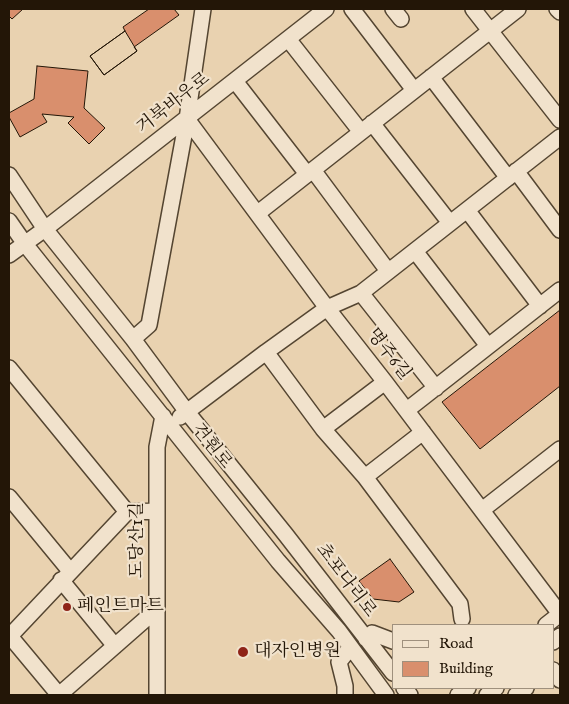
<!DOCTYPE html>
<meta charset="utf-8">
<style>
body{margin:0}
#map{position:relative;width:569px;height:704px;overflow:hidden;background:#e9d2b0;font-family:"IM FELL English",serif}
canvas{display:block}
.frame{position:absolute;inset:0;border:10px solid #231607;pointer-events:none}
.legend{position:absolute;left:392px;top:624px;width:162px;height:65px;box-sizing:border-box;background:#f1e2cc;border:1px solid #9f907d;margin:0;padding:6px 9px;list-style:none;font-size:15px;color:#231607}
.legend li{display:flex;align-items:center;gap:10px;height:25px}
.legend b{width:25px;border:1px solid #9f907d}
</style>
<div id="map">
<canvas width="569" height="704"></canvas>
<div class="frame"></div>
<ul class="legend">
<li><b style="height:6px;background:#f1e2cc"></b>Road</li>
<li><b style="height:14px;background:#d98f6d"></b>Building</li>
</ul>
</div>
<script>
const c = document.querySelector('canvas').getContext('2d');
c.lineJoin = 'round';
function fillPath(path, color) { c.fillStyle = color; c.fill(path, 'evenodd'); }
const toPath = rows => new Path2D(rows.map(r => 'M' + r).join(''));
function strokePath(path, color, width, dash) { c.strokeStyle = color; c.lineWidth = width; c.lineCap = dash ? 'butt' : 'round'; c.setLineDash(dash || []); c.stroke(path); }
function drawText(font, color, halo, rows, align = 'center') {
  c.font = font + ' "IM FELL English","Noto Serif KR",serif'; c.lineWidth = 4.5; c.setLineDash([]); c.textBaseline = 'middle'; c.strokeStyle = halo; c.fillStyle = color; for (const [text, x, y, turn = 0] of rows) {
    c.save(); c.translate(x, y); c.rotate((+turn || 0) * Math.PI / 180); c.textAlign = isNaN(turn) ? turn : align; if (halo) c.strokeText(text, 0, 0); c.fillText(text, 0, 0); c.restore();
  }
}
const building = toPath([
 [9,9,23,9,12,19,9,16,9,9],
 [149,9,174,9,179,15,134,47,137,51,104,75,90,56,125,31,123,27,149,9],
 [125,31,137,51,104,75,90,56,125,31],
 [37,66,88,71,84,108,105,128,89,144,68,123,74,117,42,114,47,122,20,137,9,117,9,113,34,99,37,66],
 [560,310,560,386,480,449,442,402,560,310],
 [390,559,414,592,399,602,373,599,359,581,390,559]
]);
fillPath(building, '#d98f6d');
strokePath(building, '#231607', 1);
const minor = toPath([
 [352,9,414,90],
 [393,9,401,19],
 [473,9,560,120],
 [557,9,560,12],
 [288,39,361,132],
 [431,77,508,178],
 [235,81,307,174],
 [187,119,327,308,385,382,560,614],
 [372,123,450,223],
 [313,170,388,271],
 [516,171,560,230],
 [9,175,45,229,133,339,187,412,286,535,393,673],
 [467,210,540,306],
 [258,213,518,9],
 [9,221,25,244,278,561,339,631,386,695],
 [415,251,488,346],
 [9,255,45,229,326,9],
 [361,293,436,388],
 [133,339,149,325,187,119,203,9],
 [266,352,323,429,365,477,460,604,462,619],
 [9,368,127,512,10,636],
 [407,410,560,290],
 [180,417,266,352,327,308,361,293,560,137],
 [323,429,385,382],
 [365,477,423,432],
 [9,497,70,571],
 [482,510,560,449],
 [127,512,157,511],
 [61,580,115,646],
 [546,625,560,614],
 [9,635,59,695],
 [366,639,372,633,393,641],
 [553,642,560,636],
 [553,670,560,680],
 [404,688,410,695],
 [59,695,157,609],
 [157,695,157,447,163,416],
 [345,695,345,686,339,662,350,648],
 [458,695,468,688],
 [487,695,496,688],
 [516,695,526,688]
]);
strokePath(minor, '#544531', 18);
strokePath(minor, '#f1e2cc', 15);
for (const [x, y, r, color] of [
 [67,607,5,"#8f2418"],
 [243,652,6,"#8f2418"]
]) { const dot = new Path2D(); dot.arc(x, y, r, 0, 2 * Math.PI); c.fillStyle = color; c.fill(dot); strokePath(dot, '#f1e2cc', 2); }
drawText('18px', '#231607', '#f1e2cc', [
 ["거북바우로",174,104,-38],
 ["명주6길",388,355,52],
 ["견훤로",211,447,51],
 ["도당산1길",138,540,-90],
 ["초포다리로",345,581,53]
]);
drawText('18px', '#231607', '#f1e2cc', [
 ["페인트마트",77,607],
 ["대자인병원",254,652]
], 'left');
</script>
